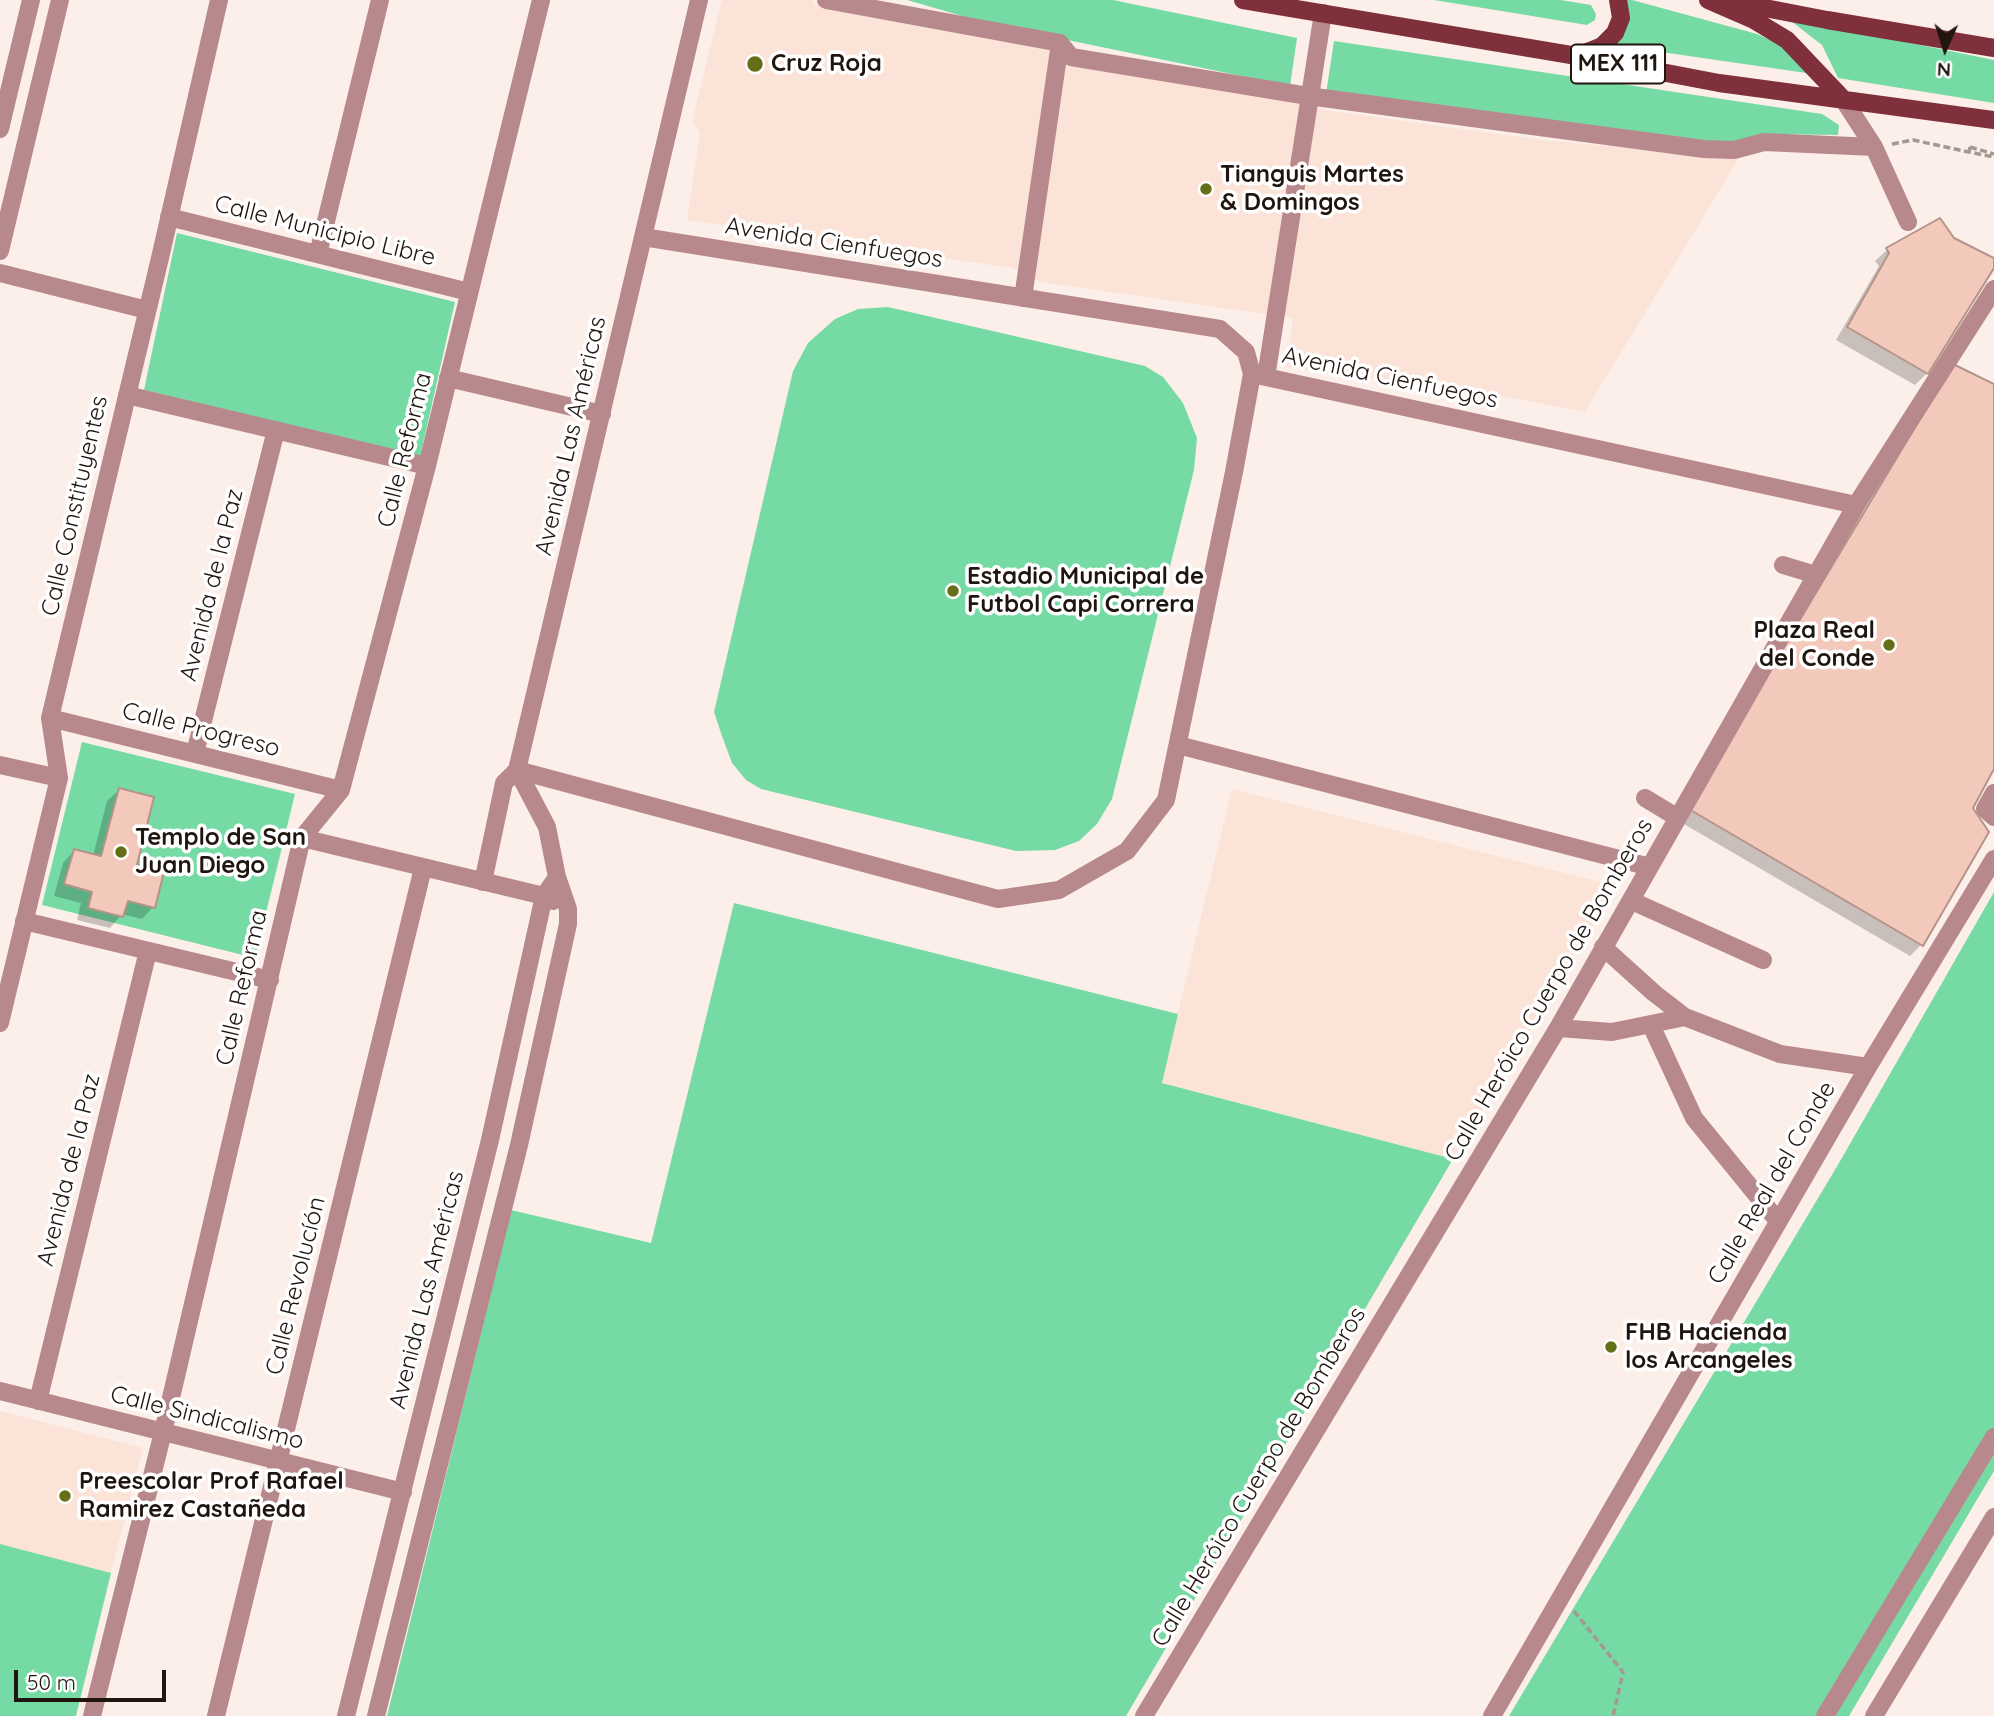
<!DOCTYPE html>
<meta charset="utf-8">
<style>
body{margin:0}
#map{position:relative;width:1994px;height:1716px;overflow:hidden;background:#fcefe9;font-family:Quicksand,sans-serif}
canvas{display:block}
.north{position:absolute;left:1910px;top:14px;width:70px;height:70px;-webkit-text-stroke:5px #fff;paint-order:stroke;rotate:183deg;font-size:19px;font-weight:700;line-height:28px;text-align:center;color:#20150f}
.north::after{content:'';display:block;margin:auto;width:24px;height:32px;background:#20150f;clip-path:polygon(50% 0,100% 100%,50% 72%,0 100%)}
.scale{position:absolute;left:14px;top:1670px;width:152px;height:32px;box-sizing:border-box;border:4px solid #20150f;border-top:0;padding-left:9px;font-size:21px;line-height:24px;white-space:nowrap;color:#20150f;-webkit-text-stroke:5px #fff;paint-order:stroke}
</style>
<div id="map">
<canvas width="1994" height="1716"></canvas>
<div class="north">N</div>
<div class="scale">50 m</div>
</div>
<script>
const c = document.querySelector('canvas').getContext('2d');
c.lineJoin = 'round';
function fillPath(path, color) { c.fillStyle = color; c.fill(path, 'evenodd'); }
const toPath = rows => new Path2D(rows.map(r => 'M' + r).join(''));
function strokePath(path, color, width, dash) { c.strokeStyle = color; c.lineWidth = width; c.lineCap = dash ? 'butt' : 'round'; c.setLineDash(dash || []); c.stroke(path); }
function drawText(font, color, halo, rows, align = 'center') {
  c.font = font + ' Quicksand,sans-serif'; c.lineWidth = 7; c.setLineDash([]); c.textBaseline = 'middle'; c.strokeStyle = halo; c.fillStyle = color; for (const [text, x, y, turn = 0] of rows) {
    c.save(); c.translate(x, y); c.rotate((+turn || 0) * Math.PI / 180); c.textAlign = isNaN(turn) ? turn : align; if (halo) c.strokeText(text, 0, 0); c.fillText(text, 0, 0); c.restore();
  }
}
fillPath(toPath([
 [722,0,814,0,813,5,1045,44,1070,66,1293,100,1325,110,1542,140,1739,158,1585,412,1518,399,1286,367,1293,318,1040,282,1012,268,687,220,700,132,692,122],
 [1232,789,1616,886,1453,1159,1161,1082],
 [0,1411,143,1448,111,1573,0,1544]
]), '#fbe3d8');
fillPath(toPath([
 [907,0,1113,0,1297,38,1290,86,990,24],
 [1434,0,1561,0,1591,5,1596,14,1595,20,1587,25],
 [1624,0,1632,0,1757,34,1792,50,1813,74,1613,45],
 [1787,18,1994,60,1994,103,1838,78,1822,45],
 [1334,41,1822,114,1839,125,1838,135,1766,134,1731,144,1326,94],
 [177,233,455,302,420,457,144,390],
 [888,307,1145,366,1163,377,1183,403,1197,438,1194,470,1112,799,1097,824,1079,841,1055,850,1016,851,761,789,746,780,732,763,722,736,714,712,793,371,808,343,835,319,858,309],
 [82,742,295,794,255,958,42,905],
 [1994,892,1994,1471,1849,1716,1509,1716,1839,1163],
 [734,903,1178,1014,1162,1083,1453,1159,1126,1716,387,1716,511,1210,651,1243],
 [0,1544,111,1573,76,1716,0,1716]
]), '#76daa4');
fillPath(toPath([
 [1939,221,1952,240,1994,260,1994,265,1927,373,1915,385,1836,340,1879,266,1875,261,1887,250],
 [1941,378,1994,386,1994,766,1971,809,1921,945,1910,956,1677,820],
 [119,790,134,867,153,907,142,919,122,914,110,928,77,920,81,903,54,896,63,863,74,851,93,856,107,801]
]), '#0003');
const building = toPath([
 [1940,218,1954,238,1994,258,1994,268,1928,374,1847,327,1889,253,1886,248,1940,218],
 [1953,364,1994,384,1994,769,1973,808,1989,832,1923,946,1687,808,1953,364],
 [119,788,154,797,137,865,164,872,155,908,128,901,123,917,88,908,92,892,64,884,74,849,101,856,119,788]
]);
fillPath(building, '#f3c9bc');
strokePath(building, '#b49489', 2);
strokePath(toPath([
 [1892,144,1913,140,1969,152],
 [1970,147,1969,152,1994,157],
 [1970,147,1994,154],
 [1574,1611,1623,1672,1613,1716]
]), '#a59892', 3.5, [7, 3.5]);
strokePath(toPath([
 [826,0,1060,43,1071,57,1308,96,1704,149,1734,150,1764,142,1874,147],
 [1843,99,1874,147,1908,222],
 [0,129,31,0],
 [169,217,469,292],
 [643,237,1220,329,1246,352,1252,374,1856,505],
 [0,251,60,0],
 [318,254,380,0],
 [0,273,147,310],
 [1023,298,1060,43],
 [1266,377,1323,13],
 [448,378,602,414],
 [127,395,427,466],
 [1783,565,1816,575],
 [50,718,341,790],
 [1178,745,1650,867],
 [195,753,276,430],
 [0,765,59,778],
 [1994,793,1985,809,1994,817],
 [1645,798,1678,818],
 [302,838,544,896,553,901],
 [483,882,504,783,517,770,998,899,1059,890,1127,851,1166,800,1234,472,1252,374],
 [1632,901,1763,960],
 [24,921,270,980],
 [1603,947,1654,993,1685,1017,1780,1054,1868,1067],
 [0,1023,59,778,50,718,160,258,219,0],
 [1651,1025,1694,1118,1778,1221],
 [1558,1028,1612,1032,1685,1017],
 [0,1391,403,1492],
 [38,1401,148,951],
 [92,1716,163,1432,302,838,341,790,427,466,541,0],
 [216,1716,423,868],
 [346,1716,490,1140,544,896,557,877],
 [376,1716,519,1145,568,924,568,909,557,877,547,827,517,770,699,0],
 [1144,1716,1558,1028,1856,505,1994,289],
 [1492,1716,1868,1067,1994,859],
 [1825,1716,1994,1437],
 [1874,1716,1994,1517]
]), '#b8898c', 18);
strokePath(toPath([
 [1243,0,1577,56,1719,83,1994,120],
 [1708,0,1754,20,1787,40,1843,99],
 [1723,0,1827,20,1994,48],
 [1577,56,1602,46,1615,33,1621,18,1618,0]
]), '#7f303a', 18);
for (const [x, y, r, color] of [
 [755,64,9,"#646f18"],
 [1206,189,7,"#646f18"],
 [953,591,7,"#646f18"],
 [1889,645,7,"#646f18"],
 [121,852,7,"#646f18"],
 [1611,1347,7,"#646f18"],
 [65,1496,7,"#646f18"]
]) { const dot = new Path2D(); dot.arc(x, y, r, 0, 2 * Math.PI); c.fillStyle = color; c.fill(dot); strokePath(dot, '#fff', 2.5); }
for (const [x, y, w] of [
 [1618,64,94]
]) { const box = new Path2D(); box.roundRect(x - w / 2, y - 19.5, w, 39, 5); c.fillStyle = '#fff'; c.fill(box); strokePath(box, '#20150f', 2); }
drawText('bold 23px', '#20150f', null, [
 ["MEX 111",1618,64]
]);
drawText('bold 24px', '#20150f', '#fff', [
 ["Cruz Roja",771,64],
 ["Tianguis Martes",1220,175],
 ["& Domingos",1220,203],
 ["Estadio Municipal de",967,577],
 ["Futbol Capi Correra",967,605],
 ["Plaza Real",1875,631,"right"],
 ["del Conde",1875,659,"right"],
 ["Templo de San",135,838],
 ["Juan Diego",135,866],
 ["FHB Hacienda",1625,1333],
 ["los Arcangeles",1625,1361],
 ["Preescolar Prof Rafael",79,1482],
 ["Ramirez Castañeda",79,1510]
], 'left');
drawText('24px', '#20150f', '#fff', [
 ["Calle Municipio Libre",325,231,14],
 ["Avenida Cienfuegos",834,243,9],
 ["Avenida Cienfuegos",1390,378,12],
 ["Avenida Las Américas",571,436,-77],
 ["Calle Reforma",405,450,-76],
 ["Calle Constituyentes",75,506,-77],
 ["Avenida de la Paz",212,585,-76],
 ["Calle Progreso",201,730,14],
 ["Calle Reforma",242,988,-77],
 ["Calle Heróico Cuerpo de Bomberos",1549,990,-60],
 ["Avenida de la Paz",69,1170,-76],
 ["Calle Real del Conde",1772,1183,-60],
 ["Calle Revolucíón",296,1286,-76],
 ["Avenida Las Américas",427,1290,-76],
 ["Calle Sindicalismo",207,1418,14],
 ["Calle Heróico Cuerpo de Bomberos",1259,1477,-59]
]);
</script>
